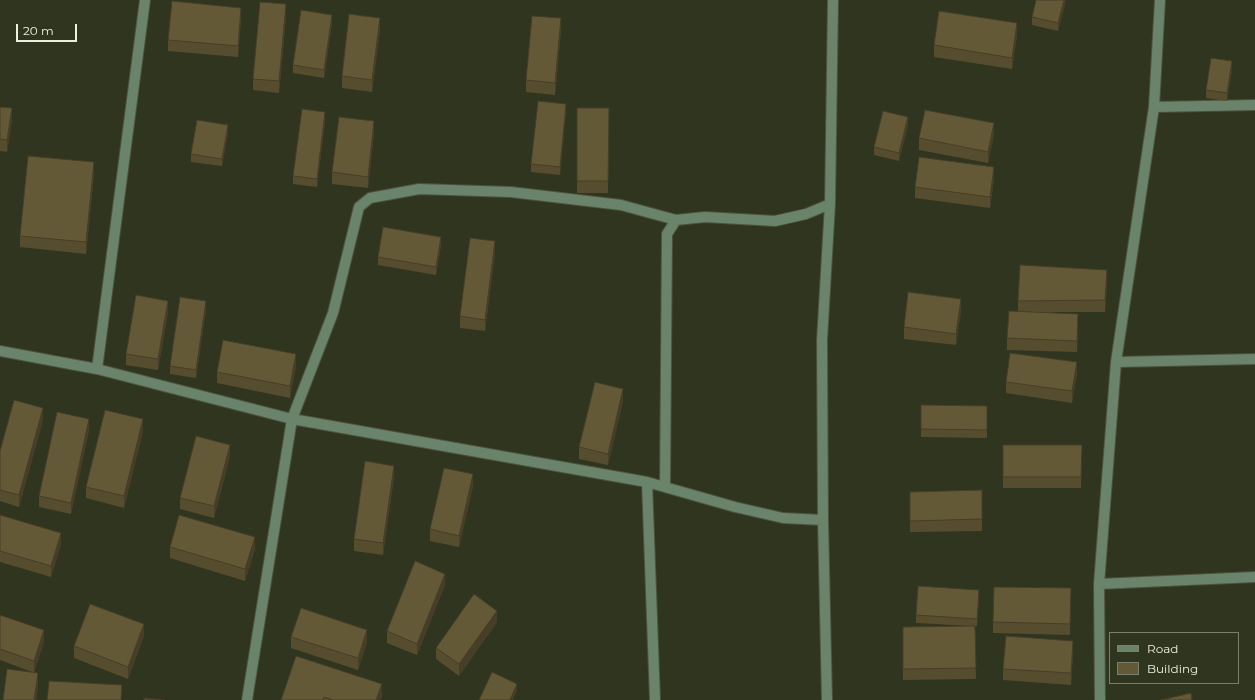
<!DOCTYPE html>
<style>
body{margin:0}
#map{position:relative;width:1255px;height:700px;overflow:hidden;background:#303520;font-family:Montserrat,sans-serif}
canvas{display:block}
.legend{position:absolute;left:1109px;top:632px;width:130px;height:52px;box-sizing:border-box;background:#303520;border:1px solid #7b806e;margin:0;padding:5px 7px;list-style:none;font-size:12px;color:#ecf0e2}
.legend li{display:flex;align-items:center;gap:8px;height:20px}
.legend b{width:20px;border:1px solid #7b806e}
.scale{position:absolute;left:16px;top:24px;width:61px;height:18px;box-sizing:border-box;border:2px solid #ecf0e2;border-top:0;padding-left:5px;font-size:12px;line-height:14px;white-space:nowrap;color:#ecf0e2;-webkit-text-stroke:3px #303520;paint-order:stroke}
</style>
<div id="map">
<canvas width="1255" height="700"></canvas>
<ul class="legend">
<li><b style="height:5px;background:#69846b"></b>Road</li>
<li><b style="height:11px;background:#645937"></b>Building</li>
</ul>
<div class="scale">20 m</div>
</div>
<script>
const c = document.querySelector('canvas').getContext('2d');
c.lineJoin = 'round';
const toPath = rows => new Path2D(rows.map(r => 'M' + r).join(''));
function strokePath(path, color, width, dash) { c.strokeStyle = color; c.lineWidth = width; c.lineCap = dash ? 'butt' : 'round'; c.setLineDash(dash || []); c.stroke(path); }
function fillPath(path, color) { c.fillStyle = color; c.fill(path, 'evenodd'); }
const minor = toPath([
 [1154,107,1255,105],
 [0,351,97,369,292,419,647,482,735,507,783,518,823,520],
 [1116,362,1255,359],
 [97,369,145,0],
 [647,482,655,700],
 [665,487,667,234,676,220],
 [1099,584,1255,577],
 [247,700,292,419,333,313,359,207,370,198,419,189,511,192,621,205,676,220,705,217,775,221,806,214,830,204],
 [827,700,823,520,822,340,830,204,833,0],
 [1100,700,1099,584,1116,362,1154,107,1160,0]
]);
strokePath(minor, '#4e533f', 12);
strokePath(minor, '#69846b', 10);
fillPath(toPath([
 [1066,0,1058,31,1032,25,1032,17],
 [286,16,279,93,253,90,253,79],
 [241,19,238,57,168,51,168,40],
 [332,23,324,78,293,73,293,65],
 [380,30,372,92,342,88,342,76],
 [561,30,555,95,526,92,526,80],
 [1017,35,1012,69,934,57,934,45],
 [1232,69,1227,101,1206,98,1206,90],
 [0,107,12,120,7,152,0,151],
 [577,108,609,108,608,193,577,193],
 [566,112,560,175,531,172,531,164],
 [325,120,317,187,293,184,293,176],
 [908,125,899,161,874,155,874,147],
 [228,133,222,166,191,162,191,154],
 [374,133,368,188,332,184,332,172],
 [994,135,988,163,919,150,919,138],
 [94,174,86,254,20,247,20,236],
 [994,178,990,208,915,198,915,187],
 [441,245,436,275,378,265,378,257],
 [495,253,485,331,460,328,460,316],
 [1107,282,1105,312,1050,312,1078,325,1077,352,1007,350,1007,338,1018,311,1018,301],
 [206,309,196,378,170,374,170,366],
 [961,310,956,345,904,339,904,327],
 [168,312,158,370,126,365,126,354],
 [296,366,290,398,217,383,217,372],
 [1077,373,1072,403,1006,393,1006,382],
 [623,401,608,465,579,459,579,447],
 [921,405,987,406,987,438,921,437],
 [43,420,19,507,0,501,0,451],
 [89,430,71,514,39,507,39,496],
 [143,431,124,508,86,498,86,487],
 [1003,445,1082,445,1081,488,1003,488],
 [230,456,214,518,180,509,180,498],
 [394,477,383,555,354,551,354,539],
 [473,486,459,547,430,541,430,529],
 [982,490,982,531,910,532,910,492],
 [0,515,61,544,51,577,0,562],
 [170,547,255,549,245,581,170,558],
 [445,585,417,655,387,643,387,631],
 [1071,588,1070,635,993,633,993,622],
 [979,598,977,626,975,626,976,679,903,680,903,627,970,626,916,623,916,615],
 [0,615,44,642,34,672,38,684,36,700,3,700,32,672,0,660],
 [497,622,459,676,436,659,436,648],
 [144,636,128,679,74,658,74,646],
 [291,637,367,642,358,670,291,648],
 [1073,652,1071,685,1003,680,1003,669],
 [296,656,382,696,380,700,281,700]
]), '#564d2f');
fillPath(toPath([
 [1064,0,1066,0,1058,31,1058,23],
 [286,4,286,16,279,93,279,81],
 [241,8,241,19,238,57,238,46],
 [332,15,332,23,324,78,324,70],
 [380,18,380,30,372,92,372,80],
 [561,18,561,30,555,95,555,83],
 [1017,23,1017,35,1012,69,1012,58],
 [1232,61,1232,69,1227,101,1227,93],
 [566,104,566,112,560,175,560,167],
 [12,108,12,120,7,152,7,140],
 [325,112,325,120,317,187,317,179],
 [908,117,908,125,899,161,899,153],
 [374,121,374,133,368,188,368,177],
 [994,123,994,135,988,163,988,152],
 [228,125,228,133,222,166,222,159],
 [94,162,94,174,86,254,86,242],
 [994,167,994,178,990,208,990,197],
 [441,237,441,245,436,275,436,267],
 [495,241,495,253,485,331,485,320],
 [1107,270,1107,282,1105,312,1105,300],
 [961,299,961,310,956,345,956,334],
 [168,301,168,312,158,370,158,359],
 [206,301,206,309,196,378,196,370],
 [1078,314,1078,325,1077,352,1077,341],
 [296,354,296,366,290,398,290,386],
 [1077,362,1077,373,1072,403,1072,391],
 [623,389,623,401,608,465,608,454],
 [43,408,43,420,19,507,19,495],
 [89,419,89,430,71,514,71,503],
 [143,419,143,431,124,508,124,496],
 [230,445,230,456,214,518,214,506],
 [394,466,394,477,383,555,383,543],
 [473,474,473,486,459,547,459,536],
 [61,533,61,544,51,577,51,566],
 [255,537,255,549,245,581,245,569],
 [445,574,445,585,417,655,417,644],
 [979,590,979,598,977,626,977,619],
 [497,611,497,622,459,676,459,664],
 [144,624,144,636,128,679,128,667],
 [44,630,44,642,34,672,34,661],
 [367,630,367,642,358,670,358,658],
 [1073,641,1073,652,1071,685,1071,673],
 [38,673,38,684,36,700,34,700],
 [382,684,382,696,380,700,376,700],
 [517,684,517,691,513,700,510,700]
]), '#463e26');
const building = toPath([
 [1036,0,1064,0,1058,23,1032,17,1036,0],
 [172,1,241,8,238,46,168,40,172,1],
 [260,2,286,4,279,81,253,79,260,2],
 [301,10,332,15,324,70,293,65,301,10],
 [939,11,1017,23,1012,58,934,45,939,11],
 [349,14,380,18,372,80,342,76,349,14],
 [532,16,561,18,555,83,526,80,532,16],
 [1211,58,1232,61,1227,93,1206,90,1211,58],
 [538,101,566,104,560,167,531,164,538,101],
 [0,107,12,108,7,140,0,139,0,107],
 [577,108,609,108,608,181,577,181,577,108],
 [302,109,325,112,317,179,293,176,302,109],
 [925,110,994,123,988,152,919,138,925,110],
 [883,111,908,117,899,153,874,147,883,111],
 [339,117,374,121,368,177,332,172,339,117],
 [197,120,228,125,222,159,191,154,197,120],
 [28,156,94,162,86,242,20,236,28,156],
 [919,157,994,167,990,197,915,187,919,157],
 [383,227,441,237,436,267,378,257,383,227],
 [470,238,495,241,485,320,460,316,470,238],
 [1020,265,1107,270,1105,300,1018,301,1020,265],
 [908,292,961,299,956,334,904,327,908,292],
 [136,295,168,301,158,359,126,354,136,295],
 [180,297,206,301,196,370,170,366,180,297],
 [1009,311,1078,314,1077,341,1007,338,1009,311],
 [223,340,296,354,290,386,217,372,223,340],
 [1010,353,1077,362,1072,391,1006,382,1010,353],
 [595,382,623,389,608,454,579,447,595,382],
 [14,400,43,408,19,495,0,490,0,451,14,400],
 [921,405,987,406,987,430,921,429,921,405],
 [105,410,143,419,124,496,86,487,105,410],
 [57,412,89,419,71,503,39,496,57,412],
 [196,436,230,445,214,506,180,498,196,436],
 [1003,445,1082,445,1081,477,1003,477,1003,445],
 [365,461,394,466,383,543,354,539,365,461],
 [444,468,473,474,459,536,430,529,444,468],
 [982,490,982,519,910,521,910,492,982,490],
 [0,515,61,533,51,566,0,551,0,515],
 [179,515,255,537,245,569,170,547,179,515],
 [415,561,445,574,417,644,387,631,415,561],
 [918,586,979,590,977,619,916,615,918,586],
 [994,587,1071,588,1070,624,993,622,994,587],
 [474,594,497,611,459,664,436,648,474,594],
 [90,604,144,624,128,667,74,646,90,604],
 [301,608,367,630,358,658,291,637,301,608],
 [0,615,44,630,34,661,0,649,0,615],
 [975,626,976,668,903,669,903,627,975,626],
 [1006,636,1073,641,1071,673,1003,669,1006,636],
 [296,656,382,684,376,700,333,700,324,697,323,700,281,700,296,656],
 [7,669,38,673,34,700,3,700,7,669],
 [492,672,517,684,510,700,479,700,492,672],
 [49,681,122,685,121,700,47,700,49,681],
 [1191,693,1192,700,1161,700,1191,693],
 [144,698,165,700,144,700,144,698]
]);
fillPath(building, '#645937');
strokePath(building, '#463e26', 1);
</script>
